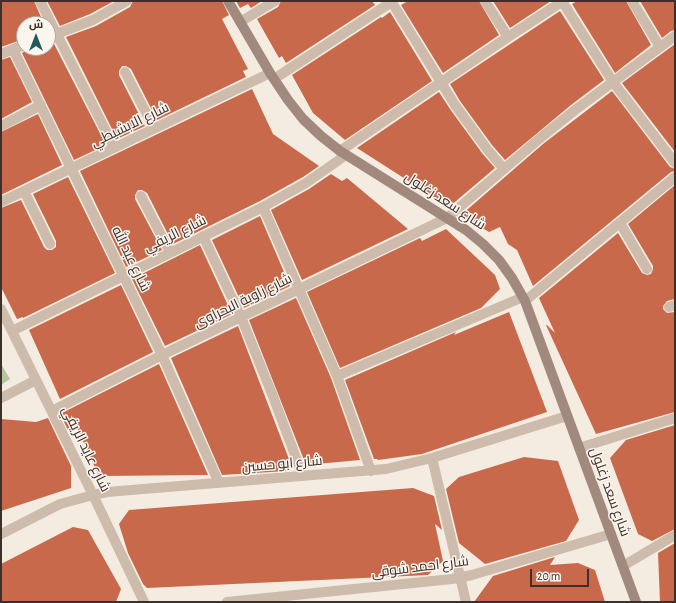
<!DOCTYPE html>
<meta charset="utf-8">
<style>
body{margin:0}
#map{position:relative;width:676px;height:603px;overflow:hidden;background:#f4ebe1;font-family:"Alegreya Sans",Cairo,sans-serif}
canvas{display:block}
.frame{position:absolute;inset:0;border:2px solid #3b302b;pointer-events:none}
.north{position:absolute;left:16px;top:16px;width:40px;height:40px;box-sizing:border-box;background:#fbf5ee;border:1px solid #aea6a0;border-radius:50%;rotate:0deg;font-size:11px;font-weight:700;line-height:16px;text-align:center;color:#3b302b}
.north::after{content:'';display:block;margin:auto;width:14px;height:18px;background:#1f5a5e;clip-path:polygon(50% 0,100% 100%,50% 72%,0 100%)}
.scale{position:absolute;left:530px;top:569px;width:59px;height:18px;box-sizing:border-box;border:2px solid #3b302b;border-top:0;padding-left:5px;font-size:12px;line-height:14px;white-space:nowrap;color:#3b302b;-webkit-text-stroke:3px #fbf5ee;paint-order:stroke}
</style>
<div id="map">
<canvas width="676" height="603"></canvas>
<div class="frame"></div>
<div class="north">ش</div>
<div class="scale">20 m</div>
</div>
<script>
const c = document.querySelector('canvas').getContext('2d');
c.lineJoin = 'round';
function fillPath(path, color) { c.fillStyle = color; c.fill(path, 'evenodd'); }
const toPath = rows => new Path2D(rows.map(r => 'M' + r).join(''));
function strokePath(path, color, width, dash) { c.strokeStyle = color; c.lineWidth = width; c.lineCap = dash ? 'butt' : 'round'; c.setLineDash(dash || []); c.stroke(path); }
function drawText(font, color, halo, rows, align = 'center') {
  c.font = font + ' "Alegreya Sans",Cairo,sans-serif'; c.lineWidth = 3; c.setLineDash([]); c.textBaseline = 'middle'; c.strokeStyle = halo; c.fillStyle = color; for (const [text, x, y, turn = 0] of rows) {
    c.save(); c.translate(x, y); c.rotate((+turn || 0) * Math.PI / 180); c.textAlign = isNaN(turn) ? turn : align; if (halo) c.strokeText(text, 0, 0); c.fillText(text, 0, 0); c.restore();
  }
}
fillPath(toPath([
 [1,364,10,379,1,385]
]), '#b8c4a0');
fillPath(toPath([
 [1,1,34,1,44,24,24,24,24,39,1,47],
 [47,1,114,1,90,14,60,26],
 [133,1,222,1,229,15,222,19,248,69,243,71,246,77,157,120,131,69,126,66,122,66,119,71,119,75,145,126,117,139,66,37,96,26,130,7],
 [236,1,262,1,251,8,248,4,240,8],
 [281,1,372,1,375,5,286,63,282,56,279,58,257,19,278,7],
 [408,1,479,1,499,35,443,73,401,5],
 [493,1,551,1,510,28],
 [577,1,626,1,651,45,615,73,572,4],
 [640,1,675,1,675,30,671,31,662,38],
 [560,11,604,80,571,105,505,160,492,145,460,101,450,84],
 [390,12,432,81,345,140,313,113,292,75,381,17,382,18],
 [53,42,106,145,74,160,22,53,30,48,48,48,48,43],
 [675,44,675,152,622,83],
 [10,57,32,102,1,119,1,60],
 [252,89,273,134,319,166,303,177,260,201,173,244,147,193,142,190,138,190,135,195,135,199,162,250,126,267,80,171],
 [612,91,670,167,675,169,675,171,671,172,533,286,517,250,508,244,500,227,489,232,461,215,543,144],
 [439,92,450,109,482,153,495,168,449,207,357,148],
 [38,114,62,165,1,195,1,132],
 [331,174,342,181,347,178,408,229,302,280,271,210,309,189],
 [68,177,115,273,23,318,23,317,17,319,1,287,1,208,21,200,44,247,47,250,52,250,56,247,56,241,33,194],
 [675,185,675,299,667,301,663,306,663,309,667,313,675,312,675,412,596,434,546,325,547,325,555,333,539,298,618,233,642,273,647,275,651,274,653,269,653,266,628,224],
 [260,216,290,286,244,308,212,240],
 [446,229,495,275,500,289,481,308,340,368,307,292,420,238,422,241],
 [200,245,232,314,165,346,132,279],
 [121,285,153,352,60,399,29,330],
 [296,298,331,378,360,460,306,465,249,320],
 [509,312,547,412,422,454,378,460,377,459,374,459,345,380,456,332,454,335],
 [238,326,292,467,285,467,287,471,222,475,171,358],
 [159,364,208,475,99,476,71,415,71,436,60,414],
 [48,418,71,466,71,488,1,511,1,419,36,422],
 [675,425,675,529,652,541,638,534,610,458,626,440],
 [524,457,558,461,579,520,566,541,485,564,459,543,446,489,459,477],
 [413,488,434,496,442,530,435,524,443,561,428,575,147,588,143,584,128,553,119,524,129,510],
 [73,527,88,530,121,589,116,602,1,602,1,564],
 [675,543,675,602,660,602,658,553],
 [555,557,550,565,578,563,595,570,605,602,474,602,493,576]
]), '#c8694b');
strokePath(toPath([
 [40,1,114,147],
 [391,1,455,105,487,149,504,169],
 [485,1,508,37],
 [562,1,613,82,675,163],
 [632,1,660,47],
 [240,22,275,1],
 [48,37,93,20,127,1],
 [13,49,162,355,219,483],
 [1,54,24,45],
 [125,72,154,128],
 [274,79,393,1],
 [1,126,41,105],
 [340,151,508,37,563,1],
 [24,191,50,244],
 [141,196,170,252],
 [1,202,270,73],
 [263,207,337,376,371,471],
 [620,223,647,269],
 [203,236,241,317,272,394,303,476],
 [525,301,675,177],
 [669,307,675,305],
 [1,309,93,495,144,602],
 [12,331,263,207,306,183,346,155],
 [337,376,523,297],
 [1,398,36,380],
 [52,411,162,355,447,218,539,139,575,110,675,36],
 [579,448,675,418],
 [432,458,466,602],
 [1,534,60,504,93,495,107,492,386,469,432,458,567,416],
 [623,566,675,535],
 [227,602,452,579,472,575,611,534]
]), '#cdbbac', 10);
strokePath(toPath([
 [228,1,270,73,288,100,303,119,321,136,340,151,466,230,483,244,499,260,512,278,525,301,636,602]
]), '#a18a7d', 10);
drawText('14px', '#3b302b', '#fbf5ee', [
 ["شارع الابشيطي",130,125,-26],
 ["شارع سعد زغلول",445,201,33],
 ["شارع الريفي",175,234,-26],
 ["شارع عبد الله",131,259,64],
 ["شارع زاوية البحراوى",243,301,-26],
 ["شارع عايد الريفي",86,449,64],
 ["شارع ابو حسين",282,464,-5],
 ["شارع سعد زغلول",610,492,70],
 ["شارع احمد شوقى",420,567,-7]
]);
</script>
